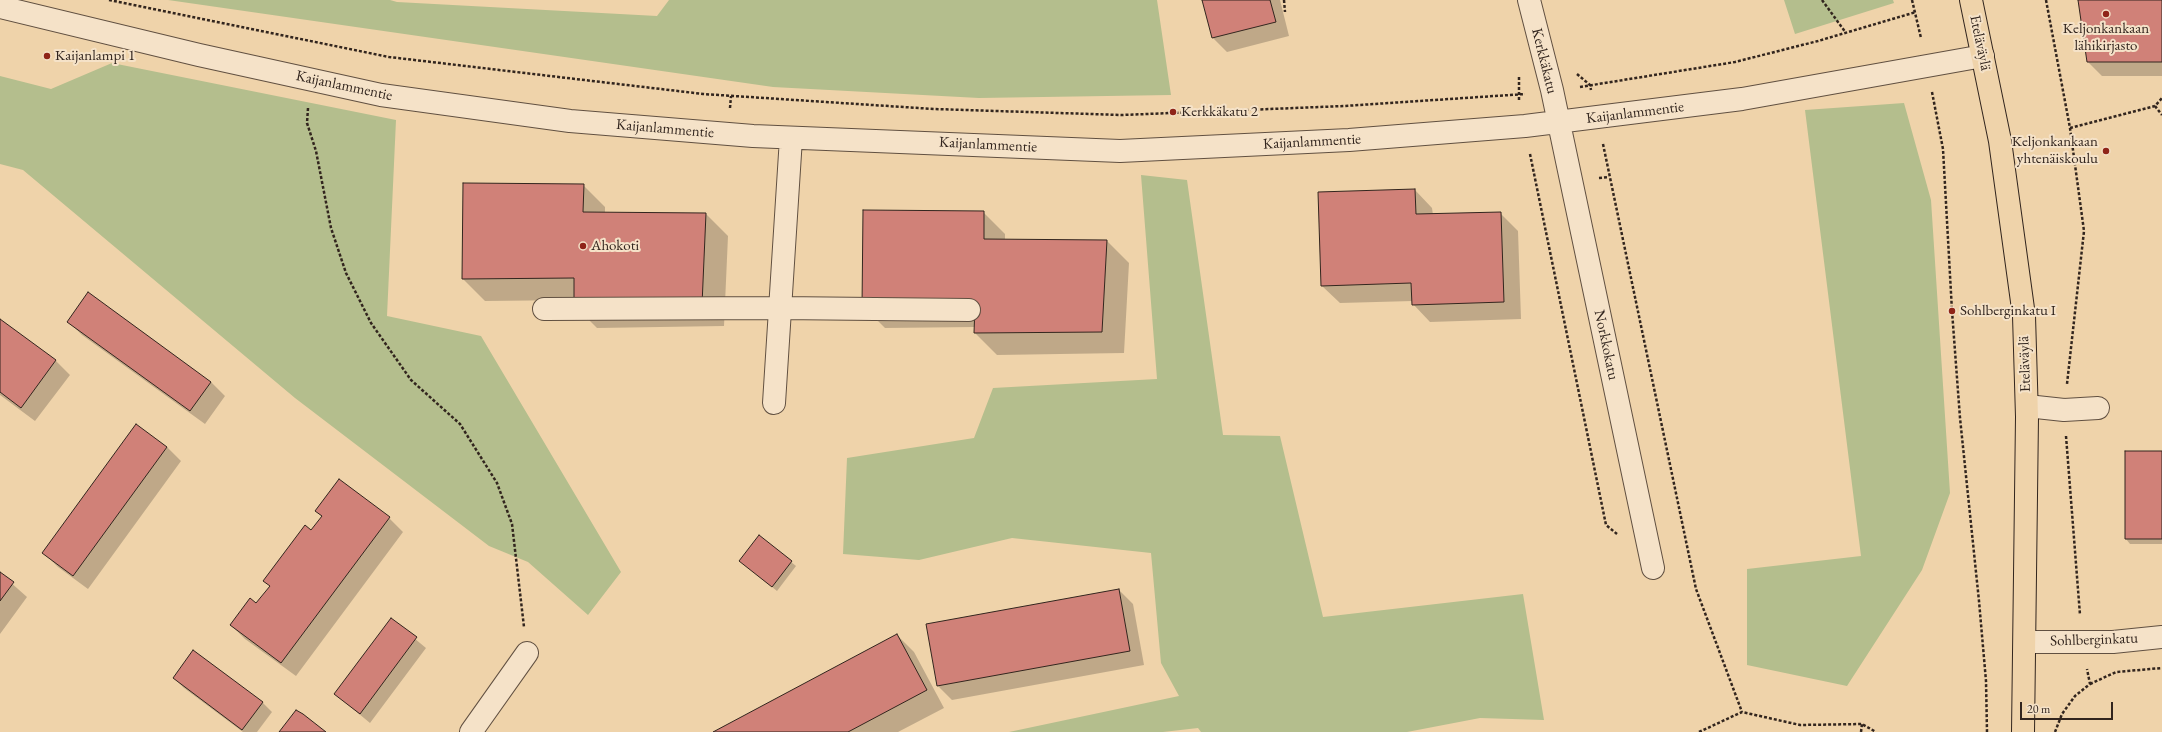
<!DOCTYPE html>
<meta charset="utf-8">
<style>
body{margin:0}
#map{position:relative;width:2162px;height:732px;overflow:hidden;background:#efd3aa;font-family:"EB Garamond",serif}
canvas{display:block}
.scale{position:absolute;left:2020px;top:702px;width:93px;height:18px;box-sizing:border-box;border:2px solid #32251e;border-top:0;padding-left:5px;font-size:12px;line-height:14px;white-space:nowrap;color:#32251e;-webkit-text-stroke:3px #f5e2c8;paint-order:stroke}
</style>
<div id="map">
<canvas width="2162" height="732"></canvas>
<div class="scale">20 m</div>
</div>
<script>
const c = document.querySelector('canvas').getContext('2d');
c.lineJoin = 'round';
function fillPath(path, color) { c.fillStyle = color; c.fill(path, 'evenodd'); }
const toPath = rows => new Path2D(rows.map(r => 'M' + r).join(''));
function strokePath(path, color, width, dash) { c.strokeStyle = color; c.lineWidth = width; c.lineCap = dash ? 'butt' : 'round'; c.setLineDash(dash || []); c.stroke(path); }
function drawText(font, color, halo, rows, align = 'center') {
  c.font = font + ' "EB Garamond",serif'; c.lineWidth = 4; c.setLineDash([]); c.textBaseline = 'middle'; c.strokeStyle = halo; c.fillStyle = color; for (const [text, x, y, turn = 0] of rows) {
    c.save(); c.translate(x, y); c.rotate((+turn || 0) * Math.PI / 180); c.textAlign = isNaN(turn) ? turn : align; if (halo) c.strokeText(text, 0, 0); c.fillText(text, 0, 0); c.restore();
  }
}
fillPath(toPath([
 [168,0,390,0,397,2,657,16,669,0,1157,0,1171,95,979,98,773,87],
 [1784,0,1893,0,1894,3,1795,34],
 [112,63,396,120,387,316,481,336,621,572,588,615,528,562,489,546,295,398,23,170,0,164,0,76,51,89],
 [1904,103,1931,200,1950,493,1922,570,1847,686,1747,665,1747,569,1861,556,1805,110],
 [1141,175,1187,180,1223,435,1280,436,1323,617,1523,594,1544,720,1480,718,1407,732,1201,732,1198,728,1163,732,1009,732,1179,696,1161,663,1151,553,1012,538,919,560,843,554,847,458,974,438,993,388,1157,379]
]), '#b4be8d');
fillPath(toPath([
 [1203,0,1280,0,1289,36,1227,52,1213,38],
 [2079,0,2162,0,2162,76,2102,76,2088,62],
 [583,185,605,207,605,213,706,214,728,236,724,326,597,328,575,306,575,300,485,301,463,279],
 [1415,190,1432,208,1433,215,1500,213,1518,231,1521,319,1430,322,1413,304,1413,301,1340,303,1322,286],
 [983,212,1005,234,1005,240,1107,241,1129,263,1124,353,997,355,975,333,976,327,885,328,863,306],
 [0,320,56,361,70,375,35,421,0,395],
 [68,321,211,382,225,396,205,424,82,335],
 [167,447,181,461,88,589,58,567,44,553],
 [2162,452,2162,544,2130,544,2126,539],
 [316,511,389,518,403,532,296,676,245,639,231,625,257,605,270,586,265,581,312,531,322,517],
 [740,561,791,562,796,566,777,591],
 [0,573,27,597,0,634],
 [1119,590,1133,604,1144,665,952,700,938,686],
 [391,619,426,648,370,723,335,694],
 [897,635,914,652,944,708,898,732,715,732],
 [174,678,262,702,272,712,257,732,243,732,184,688]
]), '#0003');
const building = toPath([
 [1202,0,1270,0,1276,22,1212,38,1202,0],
 [2078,0,2162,0,2162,62,2087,62,2078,0],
 [463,183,584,184,583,212,706,213,702,305,574,306,574,278,462,279,463,183],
 [1415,189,1416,214,1501,212,1504,302,1412,305,1411,283,1321,286,1318,192,1415,189],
 [863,210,984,211,984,239,1107,240,1102,332,974,333,975,305,862,307,863,210],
 [88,292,211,382,190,411,67,322,88,292],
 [0,319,56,360,21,408,0,392,0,319],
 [136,424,167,447,73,576,42,553,136,424],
 [2125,451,2162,451,2162,539,2125,539,2125,451],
 [339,479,390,517,281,663,230,625,250,598,256,603,270,586,263,581,305,525,311,530,322,516,315,511,339,479],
 [759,535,792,561,772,587,739,561,759,535],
 [0,572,14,582,0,601,0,572],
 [1119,589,1130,651,937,686,926,624,1119,589],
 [391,618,417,637,360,714,334,694,391,618],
 [897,634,927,690,848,732,713,732,897,634],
 [193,650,263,702,242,730,173,678,193,650],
 [296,710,303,714,326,732,279,732,296,710]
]);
fillPath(building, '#d08178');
strokePath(building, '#32251e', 1);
const minor = toPath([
 [1529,0,1552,90,1653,568],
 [0,7,199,55,381,95,570,121,753,136,1120,151,1349,140,1525,126,1742,99,1983,56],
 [544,309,780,308,969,310],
 [774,403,791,138],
 [2027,406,2064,410,2098,408],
 [2025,642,2113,642,2162,637],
 [471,732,527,653]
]);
const major = toPath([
 [1971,0,2000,141,2024,316,2027,417,2023,732]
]);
strokePath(minor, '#615041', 24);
strokePath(major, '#32251e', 24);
strokePath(toPath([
 [109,0,389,57,703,94,934,109,1122,115,1344,106,1525,94],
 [1284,0,1285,12],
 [1822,0,1846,33],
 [1912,0,1921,38],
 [2046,0,2070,128,2084,231,2067,384],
 [1577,74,1590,85,1591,90],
 [1580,87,1735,62,1818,41,1916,12],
 [1932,92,1943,149,1952,311,1960,418,1979,601,1986,681,1987,732],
 [1519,100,1519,77],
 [2155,106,2162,115],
 [308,108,307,123,316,151,331,228,346,273,371,323,411,380,460,424,497,483,512,524,524,627],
 [730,108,731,96],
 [2070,128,2155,106,2162,98],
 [1603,144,1696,589,1742,712],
 [1530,154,1606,525,1617,534],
 [1599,178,1609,177],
 [2066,436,2080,615],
 [2090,684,2116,672,2162,668],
 [1699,732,1742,712,1800,725,1862,724,1876,732],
 [1861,732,1862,724],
 [2055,732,2062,714,2075,696,2090,684,2087,669]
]), '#32251e', 2.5, [3, 2]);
strokePath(minor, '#f5e2c8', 22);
strokePath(major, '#efd3aa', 22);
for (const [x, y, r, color] of [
 [2106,14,4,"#8f2418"],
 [47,56,4,"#8f2418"],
 [1173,112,4,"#8f2418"],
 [2106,151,4,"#8f2418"],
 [583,246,4,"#8f2418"],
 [1952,311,4,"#8f2418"]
]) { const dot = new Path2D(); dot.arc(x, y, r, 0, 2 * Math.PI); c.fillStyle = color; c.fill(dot); strokePath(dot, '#f5e2c8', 1.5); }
drawText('15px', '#32251e', '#f5e2c8', [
 ["Keljonkankaan",2106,29,"center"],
 ["lähikirjasto",2106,46,"center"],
 ["Kaijanlampi 1",55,56],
 ["Kerkkäkatu 2",1181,112],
 ["Keljonkankaan",2098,142,"right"],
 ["yhtenäiskoulu",2098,159,"right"],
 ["Ahokoti",591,246],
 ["Sohlberginkatu I",1960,311]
], 'left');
drawText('15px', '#32251e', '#f5e2c8', [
 ["Eteläväylä",1980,43,78],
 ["Kerkkäkatu",1544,61,76],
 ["Kaijanlammentie",344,86,12],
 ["Kaijanlammentie",1635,113,-7],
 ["Kaijanlammentie",665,129,5],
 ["Kaijanlammentie",1312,142,-3],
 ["Kaijanlammentie",988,145,3],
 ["Norkkokatu",1606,345,78],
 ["Eteläväylä",2025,364,-92],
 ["Sohlberginkatu",2094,640,-2]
]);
</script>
